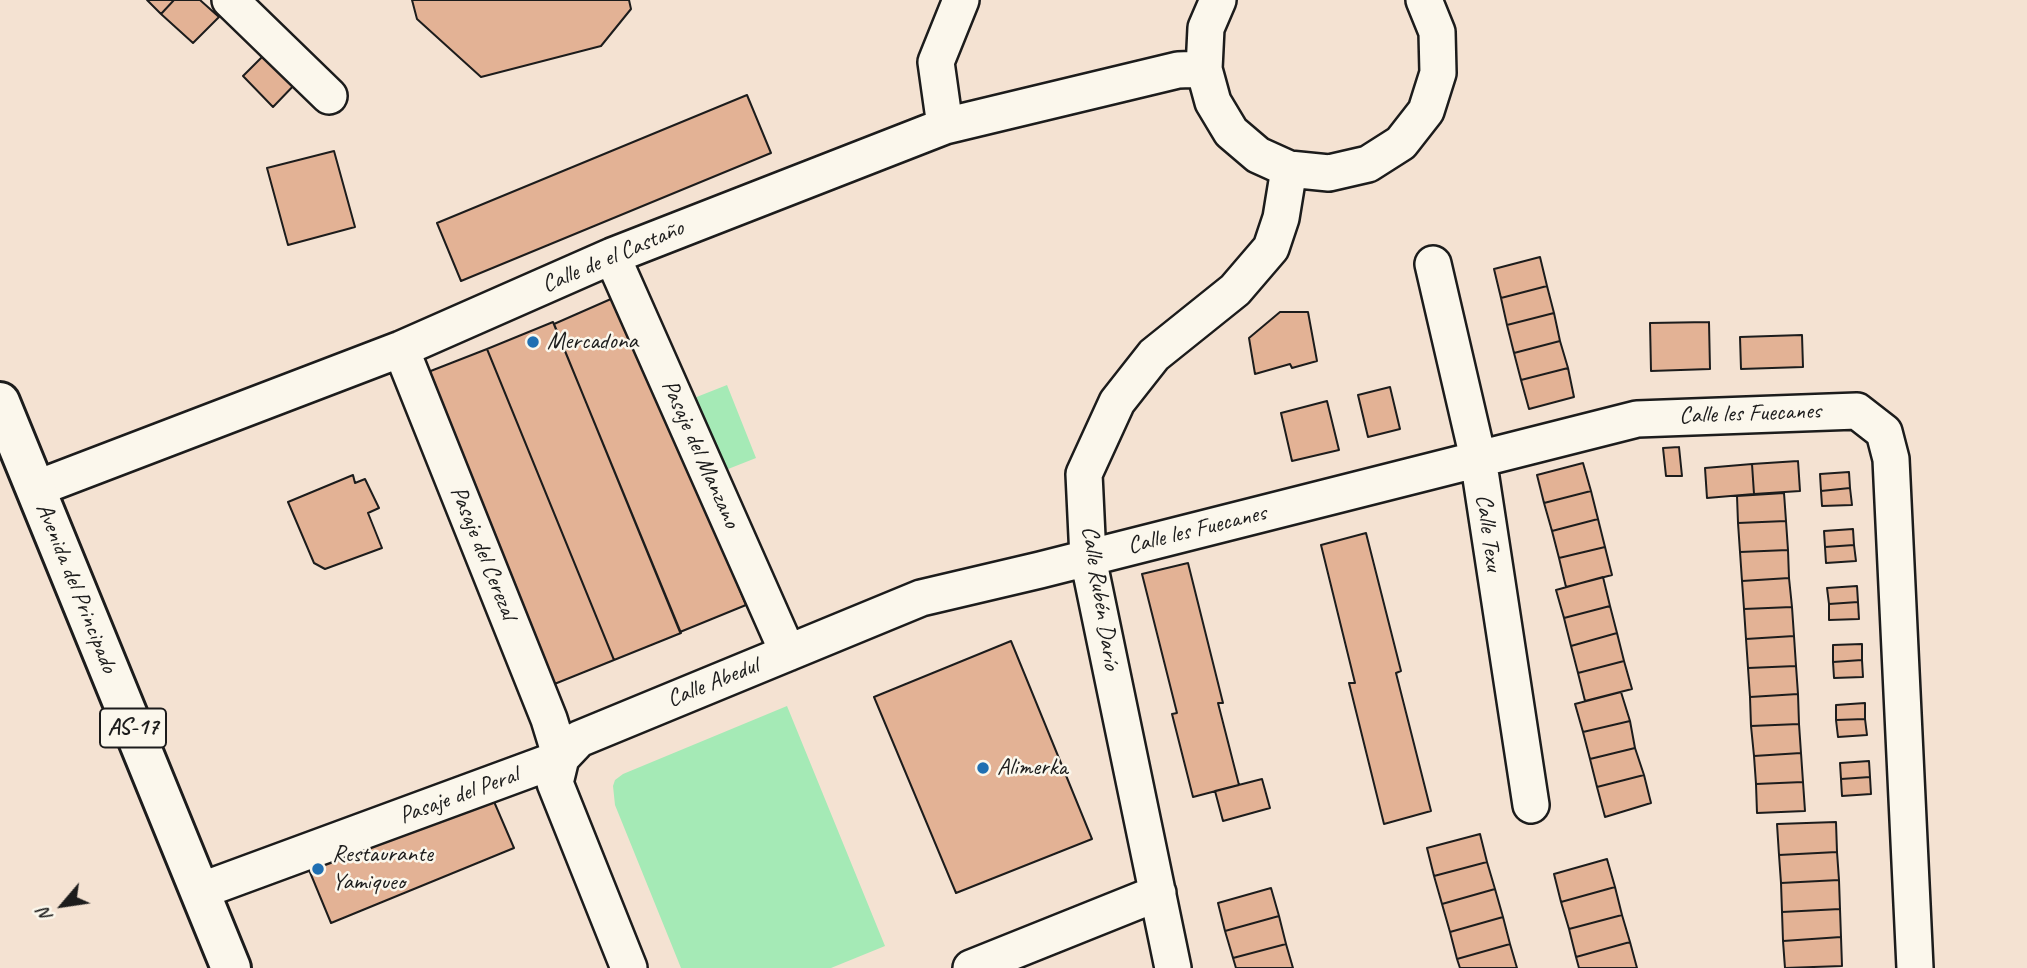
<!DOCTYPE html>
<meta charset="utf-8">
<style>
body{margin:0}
#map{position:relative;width:2027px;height:968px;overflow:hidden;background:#f4e2d2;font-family:Caveat,sans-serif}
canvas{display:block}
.north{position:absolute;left:28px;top:870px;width:70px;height:70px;-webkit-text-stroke:5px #fbf7ec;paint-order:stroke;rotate:241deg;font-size:19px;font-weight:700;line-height:28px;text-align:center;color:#1c1c1c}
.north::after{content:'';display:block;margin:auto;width:24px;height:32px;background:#1c1c1c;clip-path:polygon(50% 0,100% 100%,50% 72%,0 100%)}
</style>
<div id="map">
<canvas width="2027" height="968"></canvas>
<div class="north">N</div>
</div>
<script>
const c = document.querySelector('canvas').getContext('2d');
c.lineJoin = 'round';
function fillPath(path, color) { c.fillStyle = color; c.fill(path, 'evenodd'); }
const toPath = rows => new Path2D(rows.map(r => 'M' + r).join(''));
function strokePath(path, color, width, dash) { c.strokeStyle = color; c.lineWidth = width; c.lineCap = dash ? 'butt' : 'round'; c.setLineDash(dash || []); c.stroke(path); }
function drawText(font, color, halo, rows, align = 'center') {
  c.font = font + ' Caveat,sans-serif'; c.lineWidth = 5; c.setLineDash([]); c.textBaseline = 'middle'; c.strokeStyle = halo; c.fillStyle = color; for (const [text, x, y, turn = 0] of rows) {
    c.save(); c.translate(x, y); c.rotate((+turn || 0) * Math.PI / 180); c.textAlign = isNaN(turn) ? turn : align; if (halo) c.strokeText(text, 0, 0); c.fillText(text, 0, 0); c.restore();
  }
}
fillPath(toPath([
 [727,385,756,458,718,473,689,400],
 [787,706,885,946,831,968,681,968,615,805,613,786,615,780,623,774]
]), '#a5eab6');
const building = toPath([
 [147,0,174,0,161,14,147,0],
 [174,0,200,0,219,17,193,43,161,14,174,0],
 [412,0,629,0,631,9,601,46,481,77,417,19,412,0],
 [269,50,299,80,273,107,243,76,269,50],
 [747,95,771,153,461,281,437,223,747,95],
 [334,151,355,227,288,245,267,168,334,151],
 [1540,257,1547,286,1501,298,1494,269,1540,257],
 [1547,286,1554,313,1507,325,1501,298,1547,286],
 [620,295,746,605,680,632,554,324,620,295],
 [1280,312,1308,312,1317,361,1292,368,1290,364,1255,374,1249,338,1280,312],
 [1554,313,1560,341,1514,353,1507,325,1554,313],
 [553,322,681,633,614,660,487,349,553,322],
 [1709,322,1710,369,1651,371,1650,323,1709,322],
 [1802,335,1803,367,1741,369,1740,337,1802,335],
 [1560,341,1568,368,1521,380,1514,353,1560,341],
 [487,349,614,660,547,687,423,374,487,349],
 [1568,368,1574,397,1529,409,1521,380,1568,368],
 [1390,387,1400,429,1368,437,1358,395,1390,387],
 [1327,401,1339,450,1292,461,1281,413,1327,401],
 [1679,447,1682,476,1666,476,1663,448,1679,447],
 [1798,461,1800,491,1754,494,1752,464,1798,461],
 [1583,463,1591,491,1544,503,1537,475,1583,463],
 [1752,464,1754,494,1707,498,1705,468,1752,464],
 [1849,472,1850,488,1821,491,1820,474,1849,472],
 [353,475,355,483,365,479,379,508,368,513,382,548,325,569,314,563,288,502,353,475],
 [1850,488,1852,505,1822,506,1821,491,1850,488],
 [1591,491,1598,519,1552,531,1544,503,1591,491],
 [1784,493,1786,521,1738,523,1737,496,1784,493],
 [1598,519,1605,547,1559,558,1552,531,1598,519],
 [1786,521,1788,550,1740,552,1738,523,1786,521],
 [1853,529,1854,545,1825,547,1824,531,1853,529],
 [1366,533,1401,671,1396,673,1431,811,1384,824,1349,683,1355,683,1321,545,1366,533],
 [1854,545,1856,561,1826,563,1825,547,1854,545],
 [1605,547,1612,575,1566,587,1559,558,1605,547],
 [1788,550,1789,578,1742,581,1740,552,1788,550],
 [1188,563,1223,703,1218,703,1239,785,1193,797,1172,714,1177,713,1142,574,1188,563],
 [1603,577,1610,606,1564,618,1556,590,1603,577],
 [1789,578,1792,607,1744,609,1742,581,1789,578],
 [1857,586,1858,602,1829,604,1827,588,1857,586],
 [1858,602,1859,619,1829,620,1829,604,1858,602],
 [1610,606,1617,633,1571,646,1564,618,1610,606],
 [1792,607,1794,636,1746,639,1744,609,1792,607],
 [1617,633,1624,661,1578,673,1571,646,1617,633],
 [1794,636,1796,666,1748,668,1746,639,1794,636],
 [1011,641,1092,839,956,893,874,697,1011,641],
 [1862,644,1862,660,1833,662,1833,645,1862,644],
 [1862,660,1863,677,1834,678,1833,662,1862,660],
 [1624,661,1632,689,1585,701,1578,673,1624,661],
 [1796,666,1798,694,1750,697,1748,668,1796,666],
 [1621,692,1630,721,1583,732,1575,704,1621,692],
 [1798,694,1799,724,1751,726,1750,697,1798,694],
 [1865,703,1865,719,1836,720,1836,705,1865,703],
 [1865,719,1867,735,1838,737,1836,720,1865,719],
 [1630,721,1635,748,1590,759,1583,732,1630,721],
 [1799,724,1801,753,1754,756,1751,726,1799,724],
 [1635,748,1644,775,1597,787,1590,759,1635,748],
 [1801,753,1803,782,1756,784,1754,756,1801,753],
 [1869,761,1870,777,1841,779,1840,763,1869,761],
 [1644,775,1651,803,1605,817,1597,787,1644,775],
 [1870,777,1871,794,1842,796,1841,779,1870,777],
 [1262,779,1270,808,1223,821,1215,791,1262,779],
 [1803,782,1805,811,1757,813,1756,784,1803,782],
 [489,790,514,848,331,923,307,865,489,790],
 [1836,822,1837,852,1779,855,1777,824,1836,822],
 [1480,834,1487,862,1434,876,1427,848,1480,834],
 [1837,852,1839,880,1781,883,1779,855,1837,852],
 [1607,859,1615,887,1561,902,1554,874,1607,859],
 [1487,862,1495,889,1442,904,1434,876,1487,862],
 [1839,880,1840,909,1782,912,1781,883,1839,880],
 [1615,887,1622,915,1569,929,1561,902,1615,887],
 [1271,888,1279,916,1225,931,1218,903,1271,888],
 [1495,889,1503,917,1450,932,1442,904,1495,889],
 [1840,909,1841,937,1783,941,1782,912,1840,909],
 [1622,915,1630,942,1576,957,1569,929,1622,915],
 [1279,916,1286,944,1233,958,1225,931,1279,916],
 [1503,917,1510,944,1457,959,1450,932,1503,917],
 [1841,937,1842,966,1785,968,1783,941,1841,937],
 [1630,942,1637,968,1579,968,1576,957,1630,942],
 [1286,944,1293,968,1236,968,1233,958,1286,944],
 [1510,944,1517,968,1460,968,1457,959,1510,944]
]);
fillPath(building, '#e3b295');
strokePath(building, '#1c1c1c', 2);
const minor = toPath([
 [230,0,329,96],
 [1218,0,1206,28,1204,69,1213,102,1231,132,1258,155,1289,169,1329,173,1368,164,1401,143,1426,111,1438,73,1437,32,1424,0],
 [945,126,936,62,961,0],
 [612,256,788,653],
 [1433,264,1478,458,1531,805],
 [35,489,401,349,612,256,945,126,1178,70,1204,69],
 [200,891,561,758,549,719,401,349],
 [629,968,555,783,561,758,579,739,921,598,1040,570,1637,419,1857,411,1884,432,1891,459,1915,968],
 [971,968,1158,893],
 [1173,968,1088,558,1084,474,1117,402,1154,355,1235,290,1271,248,1281,218,1289,169]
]);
const major = toPath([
 [0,402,231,968]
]);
strokePath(minor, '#1c1c1c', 40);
strokePath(major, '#1c1c1c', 44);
strokePath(minor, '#fbf7ec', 35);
strokePath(major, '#fbf7ec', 38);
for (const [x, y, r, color] of [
 [533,342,7,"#1f6fb2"],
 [983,768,7,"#1f6fb2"],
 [318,869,7,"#1f6fb2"]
]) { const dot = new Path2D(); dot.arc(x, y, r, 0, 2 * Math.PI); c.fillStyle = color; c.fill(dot); strokePath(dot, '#fbf7ec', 2.5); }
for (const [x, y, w] of [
 [133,728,66]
]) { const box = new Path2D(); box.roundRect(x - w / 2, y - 19.5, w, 39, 5); c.fillStyle = '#fbf7ec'; c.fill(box); strokePath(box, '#1c1c1c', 2); }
drawText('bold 23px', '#1c1c1c', null, [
 ["AS-17",133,728]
]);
drawText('24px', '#1c1c1c', '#fbf7ec', [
 ["Calle de el Castaño",613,257,-23],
 ["Calle les Fuecanes",1750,414,-2],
 ["Pasaje del Manzano",700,454,66],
 ["Calle les Fuecanes",1197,530,-14],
 ["Calle Texu",1488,533,82],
 ["Pasaje del Cerezal",483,553,68],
 ["Avenida del Principado",76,588,68],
 ["Calle Rubén Darío",1100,598,81],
 ["Calle Abedul",713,683,-22],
 ["Pasaje del Peral",459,796,-20]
]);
drawText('24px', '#1c1c1c', '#fbf7ec', [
 ["Mercadona",547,342],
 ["Alimerka",997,768],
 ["Restaurante",332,855],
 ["Yamiqueo",332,883]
], 'left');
</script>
